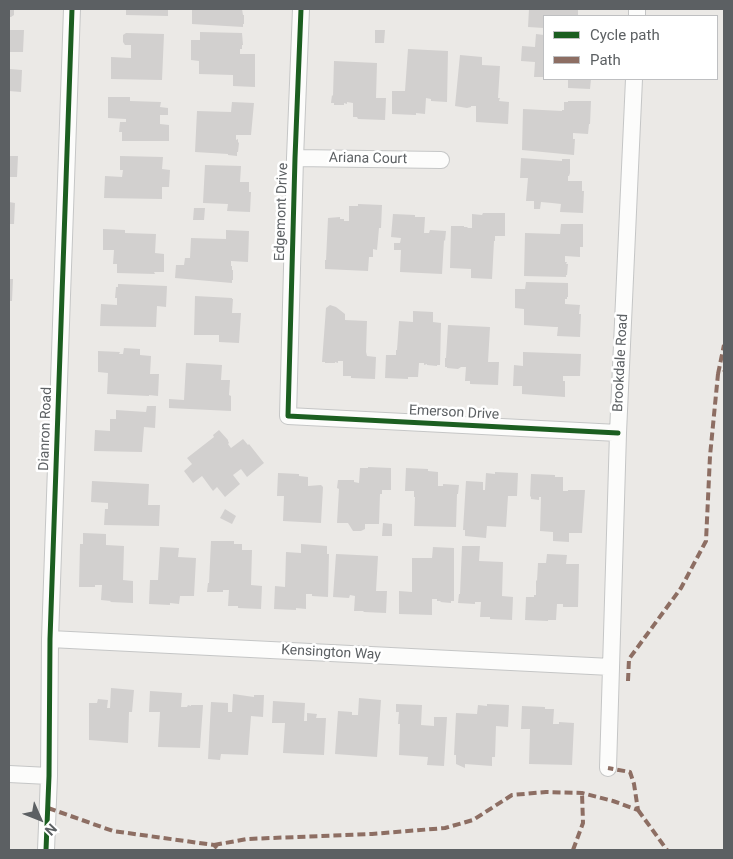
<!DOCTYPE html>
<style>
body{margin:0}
#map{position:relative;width:733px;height:859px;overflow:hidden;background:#ebe9e6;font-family:Roboto,sans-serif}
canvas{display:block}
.frame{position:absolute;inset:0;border:10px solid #5c6063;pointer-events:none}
.legend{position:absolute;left:543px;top:15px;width:175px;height:65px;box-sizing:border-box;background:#fff;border:1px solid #bebfc1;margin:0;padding:6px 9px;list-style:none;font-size:15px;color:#5c6063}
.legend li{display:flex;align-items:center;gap:10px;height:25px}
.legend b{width:25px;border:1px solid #bebfc1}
.north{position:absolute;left:15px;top:794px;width:50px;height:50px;-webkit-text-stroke:4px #fff;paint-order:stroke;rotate:134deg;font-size:14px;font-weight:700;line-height:20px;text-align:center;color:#5c6063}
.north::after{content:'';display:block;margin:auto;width:18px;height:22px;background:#5c6063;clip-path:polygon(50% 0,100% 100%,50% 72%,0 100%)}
</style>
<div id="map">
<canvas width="733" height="859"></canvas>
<div class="frame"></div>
<ul class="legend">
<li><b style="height:6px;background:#1b5e20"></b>Cycle path</li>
<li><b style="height:6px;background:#8d6e63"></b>Path</li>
</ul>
<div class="north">N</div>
</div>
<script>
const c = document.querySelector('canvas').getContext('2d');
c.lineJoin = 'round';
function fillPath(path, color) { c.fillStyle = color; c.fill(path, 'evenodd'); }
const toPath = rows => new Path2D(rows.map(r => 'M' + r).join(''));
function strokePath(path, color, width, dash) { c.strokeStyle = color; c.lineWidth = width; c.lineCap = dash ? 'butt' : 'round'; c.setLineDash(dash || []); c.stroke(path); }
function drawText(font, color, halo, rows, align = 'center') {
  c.font = font + ' Roboto,sans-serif'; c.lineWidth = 5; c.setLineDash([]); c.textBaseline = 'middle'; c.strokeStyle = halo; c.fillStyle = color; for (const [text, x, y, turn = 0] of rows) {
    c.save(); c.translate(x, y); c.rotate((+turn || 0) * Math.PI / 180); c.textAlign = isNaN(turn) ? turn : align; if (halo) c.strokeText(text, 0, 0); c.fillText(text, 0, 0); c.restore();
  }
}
fillPath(toPath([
 [9,9,14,9,14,15,11,17,9,17],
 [126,9,168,9,168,16,126,15],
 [192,9,242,9,243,15,244,15,244,24,243,24,243,27,192,24],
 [529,9,578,9,578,16,544,16,544,28,528,27],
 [9,30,24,30,23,52,9,52],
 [375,30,385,30,384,43,375,43],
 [200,32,242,33,243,45,242,45,242,49,240,49,240,54,255,54,255,87,233,86,233,75,199,74,199,61,191,60,191,40,200,40],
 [126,33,164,34,162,80,111,79,111,57,131,58,131,45,125,45,123,42,123,35],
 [536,34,544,35,544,77,534,77,535,62,521,61,522,46,535,47],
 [408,49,448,51,447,102,431,101,431,99,426,98,425,114,416,113,416,115,392,114,392,91,405,91],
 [460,55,482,57,482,65,500,66,498,98,500,98,499,101,509,102,508,124,476,122,476,106,471,106,471,107,467,108,455,106],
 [334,61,377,63,376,98,386,98,385,120,358,119,357,117,353,117,353,103,347,102,347,104,344,103,344,105,334,105,334,103,331,103,332,95,333,96],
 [9,69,22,70,21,92,9,91],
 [568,79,591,79,590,89,568,88],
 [108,97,130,97,130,101,161,102,160,107,168,108,168,115,160,115,160,124,169,125,169,141,122,141,122,132,119,132,120,122,126,122,126,119,108,118],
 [568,101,591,101,590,124,589,124,588,134,573,133,573,139,575,139,574,155,522,150,523,109,562,111,562,110,564,110,564,102,568,102],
 [232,102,254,103,251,135,236,135,236,140,238,139,238,142,239,143,238,152,237,152,237,156,228,155,228,154,195,152,197,111,231,112],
 [9,156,18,156,17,177,9,177],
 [120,156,163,157,162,169,170,170,169,187,162,187,162,199,104,198,105,176,122,177,123,170,120,170],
 [521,158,562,161,562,159,570,159,570,173,569,176,568,176,568,181,582,181,582,191,584,191,583,213,560,212,561,204,552,203,541,202,540,209,534,209,534,201,526,201,528,178,520,178],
 [205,165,241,166,240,182,249,182,249,192,251,192,250,212,227,211,228,204,203,203],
 [9,202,15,203,14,224,9,224],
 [358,204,382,205,381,228,379,228,377,250,373,249,373,257,369,257,368,271,325,269,325,260,326,260,328,218,340,217,340,219,344,219,344,221,349,221,349,206,358,206],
 [194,208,205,208,204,220,193,220],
 [483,213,505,213,505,236,495,236,495,241,494,241,492,279,471,278,471,269,450,268,451,226,464,226,464,227,468,227,467,228,472,228,472,214,482,215],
 [393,214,415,215,415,217,425,217,424,233,429,233,430,230,446,231,445,241,444,240,442,274,400,272,401,250,394,250,394,243,400,243,401,238,391,237],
 [561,224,583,224,583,247,580,247,580,257,565,256,565,262,567,262,566,264,568,264,567,275,566,275,566,277,524,276,525,233,560,234],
 [103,229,125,230,125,233,156,234,155,253,164,254,164,272,154,272,155,274,117,273,117,264,113,264,114,250,103,250],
 [226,230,249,231,248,262,231,261,231,266,232,266,232,270,233,270,233,280,232,280,232,283,175,278,176,265,184,265,185,258,190,258,191,238,226,239],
 [9,279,13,279,12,301,9,301],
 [526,282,568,283,568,297,567,297,567,299,565,299,565,304,580,305,579,314,581,314,580,337,557,336,558,327,555,327,524,325,524,309,515,308,515,289,525,289],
 [118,284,167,286,166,307,157,306,156,327,100,326,101,304,117,305,117,298,115,298,116,287,118,287],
 [195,296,232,298,232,299,233,299,232,313,241,313,239,343,219,342,219,335,194,335],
 [330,305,336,307,345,314,345,320,367,321,366,352,367,356,376,357,375,379,351,378,351,376,343,376,343,361,338,361,338,363,335,362,335,363,325,363,325,362,322,362,326,308],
 [413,311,433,312,433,322,441,323,440,365,437,365,437,366,427,365,427,364,424,365,424,363,419,363,418,377,408,377,408,379,385,378,386,355,396,355,396,350,397,350,399,321,413,322],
 [448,325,490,327,488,362,499,362,498,385,470,384,470,381,465,381,466,367,461,367,458,369,447,368,447,367,445,367,445,358,446,358],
 [124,348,140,349,140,355,151,356,150,374,159,374,158,396,149,395,149,396,107,394,108,373,98,372,98,351,120,352,119,354,123,354],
 [523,352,581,354,580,376,563,376,563,381,565,381,565,397,522,394,522,386,513,386,514,365,523,366],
 [186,363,222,365,221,380,230,380,229,395,231,396,231,411,169,408,169,399,184,400],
 [147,406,156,406,155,428,144,427,142,452,94,451,95,430,110,431,110,419,116,419,116,410,146,412],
 [219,430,228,440,228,441,229,443,228,444,231,448,243,439,248,445,249,444,264,463,247,477,241,469,233,475,240,484,225,497,217,487,213,491,202,476,193,483,184,471,192,464,187,458,214,437,213,435],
 [368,467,391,468,391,490,382,490,382,494,380,494,379,524,365,524,365,529,361,531,353,531,348,523,337,523,339,489,337,488,338,480,354,480,354,482,359,483,360,468,368,468],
 [406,468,428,469,428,471,438,472,438,486,443,486,443,484,459,485,458,494,457,494,456,527,414,526,415,497,414,497,414,491,405,491],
 [495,472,518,473,517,496,508,496,506,527,487,526,486,538,465,536,465,530,463,530,466,481,483,482,483,490,485,490,486,473,495,474],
 [278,473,299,474,299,476,308,477,308,486,321,485,323,487,321,523,283,521,284,496,277,496],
 [531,474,555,475,555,477,563,477,563,491,568,491,568,490,585,490,582,533,569,533,569,542,553,541,553,532,540,531,541,497,539,497,539,500,531,499,531,496,530,497],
 [92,481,149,484,148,505,160,505,159,526,104,525,105,509,108,509,108,503,91,502],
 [225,509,236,516,232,524,220,518],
 [383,523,392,524,392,536,382,536],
 [83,533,106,534,106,545,124,546,123,580,133,581,133,603,110,602,111,601,101,600,102,585,95,585,95,587,79,587,80,544,83,544],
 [211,541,234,541,234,544,242,544,242,550,252,550,251,585,262,586,261,609,238,608,238,606,228,606,229,590,223,590,223,592,207,592,208,583,209,583],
 [301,544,327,546,327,554,329,554,328,597,312,596,312,594,306,594,306,609,296,608,296,610,274,609,275,586,285,587,286,552,301,553],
 [462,546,480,546,479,561,503,562,502,596,513,597,512,620,490,619,490,617,480,617,481,602,475,602,475,604,458,603,459,594,460,594],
 [160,547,179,548,178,557,196,558,194,596,180,596,179,604,170,603,170,605,149,604,150,580,158,580],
 [433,547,454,548,454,601,451,601,451,603,440,602,441,601,437,601,437,599,432,599,432,615,399,614,399,591,412,592,412,558,432,558],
 [336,554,378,556,376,591,387,591,386,613,364,612,363,611,354,611,355,596,350,595,349,598,333,597],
 [547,554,567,555,566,564,579,564,578,607,563,607,563,604,557,604,556,620,548,620,548,621,525,620,526,597,534,597,534,595,536,595,536,580,537,581,538,563,546,563],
 [111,688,134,690,132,712,129,712,128,743,89,740,89,703,97,703,98,699,108,700,107,708,110,708],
 [150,691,182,693,181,707,187,707,188,705,191,706,191,705,203,705,200,748,158,747,160,712,149,712],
 [233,694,254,697,254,695,264,695,263,717,251,716,248,755,221,754,220,760,208,759,211,702,228,703,228,712,232,712],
 [359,698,381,700,377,757,335,754,338,711,352,712,352,715,358,715],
 [273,701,305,703,304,721,307,721,307,713,317,714,316,718,326,718,324,755,283,753,285,723,272,723],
 [396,704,422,705,421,725,434,726,434,717,447,717,444,766,427,765,428,757,399,755,400,724,398,724,399,712,396,712],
 [487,704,509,705,508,727,496,726,495,757,492,757,492,766,465,764,465,768,456,764,456,755,454,755,456,713,477,714,478,705,487,706],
 [522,706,545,707,545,709,554,709,553,724,559,724,559,722,574,723,572,765,529,764,530,729,521,729]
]), '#d2d0cf');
const minor = toPath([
 [301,9,295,158,288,416,618,433],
 [637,16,637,9],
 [295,158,441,160],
 [50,639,611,667],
 [608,768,618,433,634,79],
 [9,774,49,776],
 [46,850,49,776,50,639,72,9]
]);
strokePath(minor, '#c5c6c6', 18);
strokePath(minor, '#fcfcfb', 16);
strokePath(toPath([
 [718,374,724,345],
 [628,681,629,659,681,588,706,541,710,456,718,374,724,372],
 [48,808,113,831,214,845,217,848],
 [638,810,667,850],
 [214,845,247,839,372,834,445,828,473,820,512,795,546,792,582,793,613,801,638,810,634,784,630,772,608,768],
 [573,850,583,823,582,793]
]), '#8d6e63', 4, [8, 4]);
strokePath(toPath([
 [301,9,295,158,288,416,618,433],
 [46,850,49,776,50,639,72,9]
]), '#1b5e20', 5);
drawText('14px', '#5c6063', '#fff', [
 ["Ariana Court",368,159,1],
 ["Edgemont Drive",282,212,-88],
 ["Brookdale Road",621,363,-87],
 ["Emerson Drive",454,413,3],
 ["Dianron Road",46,429,-88],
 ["Kensington Way",331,653,3]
]);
</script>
